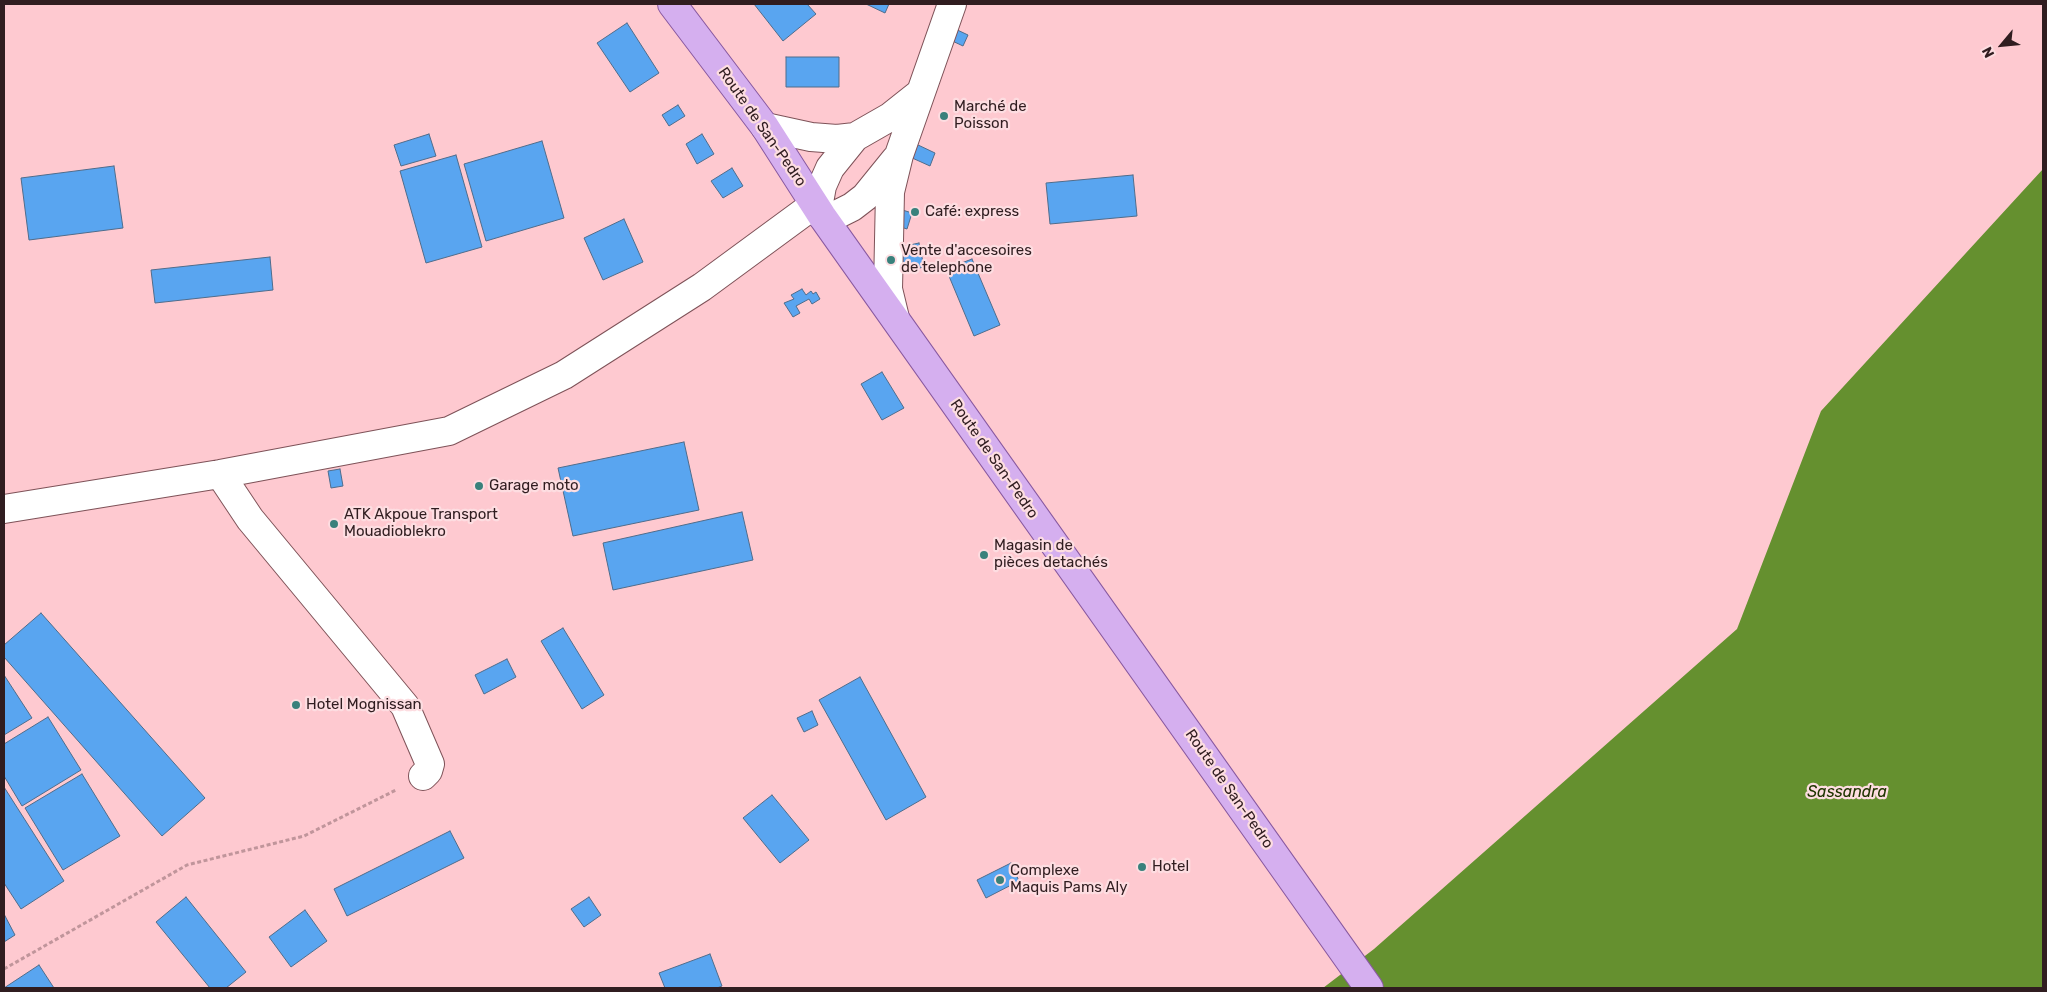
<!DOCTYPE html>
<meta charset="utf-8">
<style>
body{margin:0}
#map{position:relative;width:2047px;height:992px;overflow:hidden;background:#fec9d0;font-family:Rubik,sans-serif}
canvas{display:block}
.frame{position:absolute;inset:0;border:5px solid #301d20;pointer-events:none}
.north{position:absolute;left:1977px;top:20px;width:50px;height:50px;-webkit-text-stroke:4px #fddde1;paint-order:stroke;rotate:242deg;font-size:14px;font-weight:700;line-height:20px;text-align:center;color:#301d20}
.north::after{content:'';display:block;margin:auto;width:18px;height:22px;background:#301d20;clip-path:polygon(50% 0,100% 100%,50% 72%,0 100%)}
</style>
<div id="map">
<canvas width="2047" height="992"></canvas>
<div class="frame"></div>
<div class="north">N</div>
</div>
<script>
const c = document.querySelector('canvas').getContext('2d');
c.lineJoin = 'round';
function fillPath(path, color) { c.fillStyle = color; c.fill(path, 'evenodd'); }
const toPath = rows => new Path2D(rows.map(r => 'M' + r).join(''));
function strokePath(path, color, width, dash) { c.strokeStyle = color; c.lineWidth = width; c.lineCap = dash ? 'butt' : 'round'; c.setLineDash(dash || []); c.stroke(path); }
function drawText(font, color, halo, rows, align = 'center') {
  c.font = font + ' Rubik,sans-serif'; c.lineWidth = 4.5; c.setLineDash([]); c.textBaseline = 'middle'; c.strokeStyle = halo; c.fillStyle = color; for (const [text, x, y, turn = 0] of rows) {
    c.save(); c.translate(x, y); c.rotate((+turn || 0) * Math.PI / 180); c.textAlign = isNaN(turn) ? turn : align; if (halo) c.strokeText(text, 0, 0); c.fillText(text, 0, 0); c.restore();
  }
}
fillPath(toPath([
 [2043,169,2043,988,1323,988,1374,949,1737,629,1821,411]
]), '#65902f');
const building = toPath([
 [754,4,807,4,816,14,783,41,754,4],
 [866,4,889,4,885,13,866,4],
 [627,23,659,73,630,92,597,43,627,23],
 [951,27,968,35,963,46,946,38,951,27],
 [786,57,839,57,839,87,786,87,786,57],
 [678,105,685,116,669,126,662,115,678,105],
 [429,134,436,156,401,166,394,145,429,134],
 [702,134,714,154,697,164,686,144,702,134],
 [542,141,564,218,486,241,464,164,542,141],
 [916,144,935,153,930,166,910,157,916,144],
 [456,155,482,247,426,263,400,171,456,155],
 [114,166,123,228,29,240,21,178,114,166],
 [732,168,743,186,723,198,711,181,732,168],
 [1133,175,1137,216,1050,224,1046,183,1133,175],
 [893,207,912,213,907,229,888,223,893,207],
 [624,219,643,262,603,280,584,238,624,219],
 [919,243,924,267,901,272,896,248,919,243],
 [270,257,273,290,155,303,151,270,270,257],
 [972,259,1000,325,974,336,946,269,972,259],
 [802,289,806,295,811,291,813,294,816,292,820,299,812,304,809,299,796,306,800,313,793,317,784,303,794,299,791,295,802,289],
 [882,372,904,408,882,420,861,384,882,372],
 [684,442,699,510,573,536,558,468,684,442],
 [340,469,343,486,331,488,328,471,340,469],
 [742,512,753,560,613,590,603,543,742,512],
 [41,613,205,798,162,836,4,657,4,645,41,613],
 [563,628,604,695,582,709,541,641,563,628],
 [507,659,516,677,484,694,475,675,507,659],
 [4,675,32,718,4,735,4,675],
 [860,677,926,797,886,820,819,700,860,677],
 [812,711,818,725,804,732,797,718,812,711],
 [48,717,81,770,22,806,4,776,4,744,48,717],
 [82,774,120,836,63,870,25,808,82,774],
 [4,787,64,881,21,909,4,883,4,787],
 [772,795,809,840,780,863,743,818,772,795],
 [450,831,464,858,347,916,334,889,450,831],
 [1011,863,1019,881,986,898,977,880,1011,863],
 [186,897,246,972,226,988,210,988,156,922,186,897],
 [589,897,601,915,584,927,571,909,589,897],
 [305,910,327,941,291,967,269,937,305,910],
 [4,914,15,935,4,942,4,914],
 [710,954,722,986,717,988,665,988,659,973,710,954],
 [39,965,54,988,4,988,39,965]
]);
fillPath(building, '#59a5f0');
strokePath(building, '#4f6c8b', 1);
const street = toPath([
 [220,474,250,519,405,706,430,764,428,771,423,776],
 [4,509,220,474,449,431,564,375,702,287,815,204]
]);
const secondary = toPath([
 [765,127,811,137,837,139,855,137,890,117,919,94],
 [818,208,822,186,830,168,855,137],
 [822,216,838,214,852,207,865,197,895,160],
 [895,318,888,289,890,192,899,155,952,4]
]);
const primary = toPath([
 [672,4,765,127,822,216,1369,988]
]);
strokePath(street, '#7e5258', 30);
strokePath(secondary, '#7e5258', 30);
strokePath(primary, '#8959a0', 30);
strokePath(toPath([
 [4,969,187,865,304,836,396,790]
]), '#c0959b', 3, [4, 2.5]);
strokePath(street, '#fff', 28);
strokePath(secondary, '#fff', 28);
strokePath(primary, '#d5afef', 28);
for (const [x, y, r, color] of [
 [944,116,5,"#39817c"],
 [915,212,5,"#39817c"],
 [891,260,5,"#39817c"],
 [479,486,5,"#39817c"],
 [334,524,5,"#39817c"],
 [984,555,5,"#39817c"],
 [296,705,5,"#39817c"],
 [1142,867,5,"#39817c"],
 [1000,880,5,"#39817c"]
]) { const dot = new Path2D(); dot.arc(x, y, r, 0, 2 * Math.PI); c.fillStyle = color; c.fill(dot); strokePath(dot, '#fddde1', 2); }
drawText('15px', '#301d20', '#fddde1', [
 ["Marché de",954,107],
 ["Poisson",954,124],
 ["Café: express",925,212],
 ["Vente d'accesoires",901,251],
 ["de telephone",901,268],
 ["Garage moto",489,486],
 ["ATK Akpoue Transport",344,515],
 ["Mouadioblekro",344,532],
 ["Magasin de",994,546],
 ["pièces detachés",994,563],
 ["Hotel Mognissan",306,705],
 ["Hotel",1152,867],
 ["Complexe",1010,871],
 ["Maquis Pams Aly",1010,888]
], 'left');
drawText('15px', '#301d20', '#fddde1', [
 ["Route de San-Pedro",762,127,55],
 ["Route de San-Pedro",994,459,55],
 ["Route de San-Pedro",1229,789,55]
]);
drawText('italic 16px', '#203501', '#fddde1', [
 ["Sassandra",1847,792]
]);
</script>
